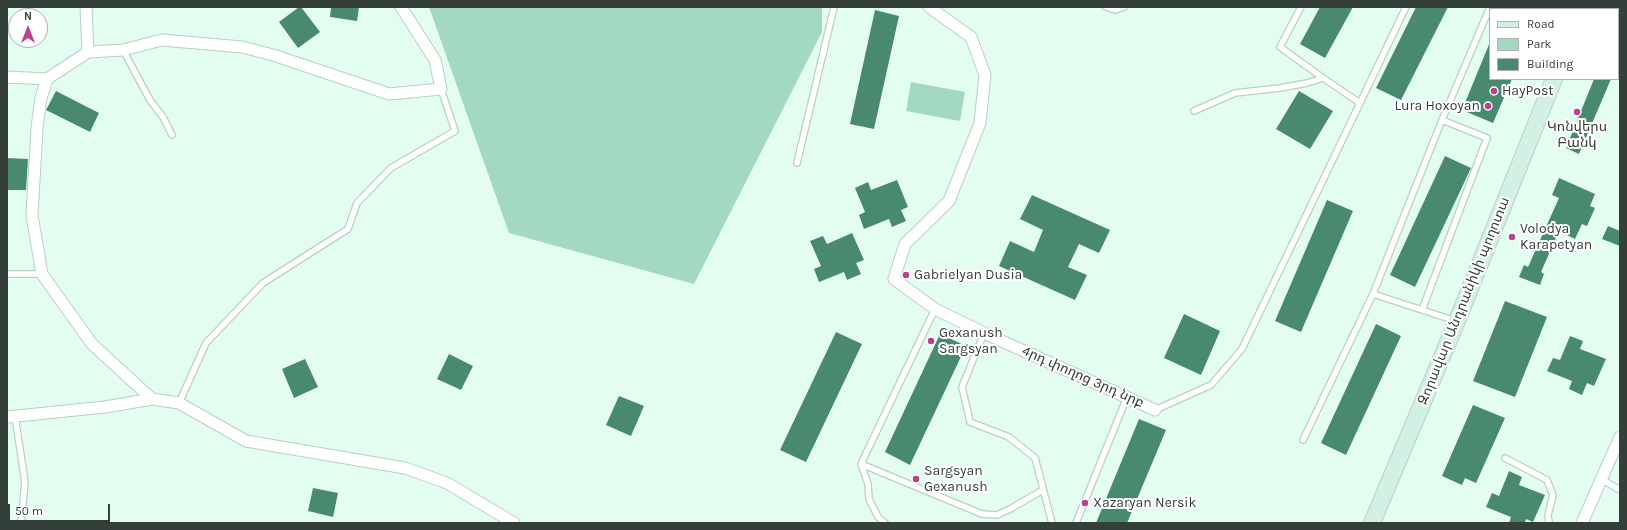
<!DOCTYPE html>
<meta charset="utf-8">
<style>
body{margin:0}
#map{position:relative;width:1627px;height:530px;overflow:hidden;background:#e3fef0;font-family:Karla,sans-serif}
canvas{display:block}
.frame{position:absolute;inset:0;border:8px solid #343f3a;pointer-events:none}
.legend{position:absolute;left:1489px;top:8px;width:130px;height:72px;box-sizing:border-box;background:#fff;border:1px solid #aeb2b0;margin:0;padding:5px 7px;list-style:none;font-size:12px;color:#343f3a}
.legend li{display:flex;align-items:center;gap:8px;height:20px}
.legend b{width:20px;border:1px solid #aeb2b0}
.north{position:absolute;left:8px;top:8px;width:40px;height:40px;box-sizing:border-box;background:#fff;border:1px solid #aeb2b0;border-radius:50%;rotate:0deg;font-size:11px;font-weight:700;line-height:16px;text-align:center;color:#343f3a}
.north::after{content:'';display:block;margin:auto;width:14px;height:18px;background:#bb4090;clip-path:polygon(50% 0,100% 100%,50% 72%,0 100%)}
.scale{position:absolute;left:8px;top:504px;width:102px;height:18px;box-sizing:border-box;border:2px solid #343f3a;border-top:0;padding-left:5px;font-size:12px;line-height:14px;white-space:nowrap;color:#343f3a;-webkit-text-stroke:3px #fff;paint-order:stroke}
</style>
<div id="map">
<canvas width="1627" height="530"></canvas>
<div class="frame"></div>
<ul class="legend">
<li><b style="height:5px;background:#d2f1e4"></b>Road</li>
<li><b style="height:11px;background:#a3d9c0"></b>Park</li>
<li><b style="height:11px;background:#49896e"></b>Building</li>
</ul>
<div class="north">N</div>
<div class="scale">50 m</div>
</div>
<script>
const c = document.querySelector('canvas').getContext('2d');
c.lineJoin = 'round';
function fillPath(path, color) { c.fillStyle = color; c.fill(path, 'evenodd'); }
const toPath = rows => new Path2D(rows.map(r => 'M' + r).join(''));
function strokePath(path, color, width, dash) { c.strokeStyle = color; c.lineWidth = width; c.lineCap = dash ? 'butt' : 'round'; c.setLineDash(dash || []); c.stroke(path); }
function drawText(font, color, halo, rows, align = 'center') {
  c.font = font + ' Karla,"Noto Sans Armenian",sans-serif'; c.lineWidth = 4; c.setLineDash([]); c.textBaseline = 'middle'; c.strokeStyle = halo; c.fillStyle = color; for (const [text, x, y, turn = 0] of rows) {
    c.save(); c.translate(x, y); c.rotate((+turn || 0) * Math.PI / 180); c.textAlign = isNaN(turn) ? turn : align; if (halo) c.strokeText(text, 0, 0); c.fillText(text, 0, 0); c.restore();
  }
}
fillPath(toPath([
 [429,7,822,7,822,32,694,284,509,233],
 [911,82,965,92,960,121,906,111]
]), '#a3d9c0');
fillPath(toPath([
 [299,7,301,7,320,32,298,48,279,22],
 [331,7,359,7,357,21,330,17],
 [1320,7,1353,7,1325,58,1300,44],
 [1416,7,1448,7,1401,100,1376,88],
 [875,10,899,16,874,129,850,124],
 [1490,42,1490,79,1512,79,1493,123,1462,110],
 [1594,79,1611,79,1579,154,1566,148],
 [56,91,99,113,90,132,46,110],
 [1299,91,1333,111,1310,149,1276,129],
 [1445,156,1471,168,1415,287,1390,275],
 [7,158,28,159,26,190,7,190],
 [1559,178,1595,194,1590,206,1595,208,1587,226,1582,224,1575,239,1559,231,1541,272,1544,274,1540,285,1519,277,1524,265,1528,267,1559,198,1552,195],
 [897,180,908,207,901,210,906,221,892,227,889,219,864,229,859,215,865,212,855,188,868,182,871,190],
 [1032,195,1110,230,1099,253,1079,244,1068,267,1087,275,1075,300,999,266,1010,241,1034,252,1043,230,1020,219],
 [1327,200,1353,211,1301,332,1275,321],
 [1608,226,1620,231,1620,246,1602,239],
 [852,233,864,260,856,263,861,274,847,280,844,272,819,282,814,269,821,266,810,241,823,236,827,244],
 [1505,301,1547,317,1515,397,1473,381],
 [1184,314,1220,331,1201,375,1164,358],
 [1376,324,1401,336,1346,455,1321,443],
 [836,332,862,344,806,462,780,450],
 [940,334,966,346,910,465,885,452],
 [1570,336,1583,341,1580,349,1606,359,1594,386,1587,383,1582,395,1569,389,1572,381,1547,371,1553,358,1560,360],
 [449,354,473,366,461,390,437,379],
 [305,359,318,387,294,398,282,369],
 [619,396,644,406,631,436,606,425],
 [1473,405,1505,418,1476,483,1465,478,1462,485,1442,476],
 [1139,419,1166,430,1127,523,1096,523],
 [1509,471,1522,477,1519,485,1545,495,1533,522,1526,519,1525,523,1509,523,1511,517,1486,507,1492,493,1499,496],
 [313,488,338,493,333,517,308,511]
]), '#49896e');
const service = toPath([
 [1106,7,1115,10,1124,7],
 [1301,7,1280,47,1323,78],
 [123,50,150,100,163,117,172,135],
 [1194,111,1235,93,1280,88,1307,83,1323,78,1360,103],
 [1442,120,1490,7],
 [797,163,834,7],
 [7,274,42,274],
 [1373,294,1442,120,1487,138,1422,310],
 [984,333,962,387,970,422,1009,437,1035,458,1052,523],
 [179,403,206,343,263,283,348,229,357,203,391,168,455,131,441,89],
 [1155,410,1211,385,1242,349,1406,7],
 [15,416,25,482,21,523],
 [1303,440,1373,294,1456,321],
 [1505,458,1547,480,1553,495,1548,515,1549,523],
 [861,464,982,514,997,515,1010,509,1043,490],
 [1601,479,1620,490],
 [885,523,878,517,869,499,868,484,861,464,935,309],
 [1076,523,1127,397]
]);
const minor = toPath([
 [86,7,88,52],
 [929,7,971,37,985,75,980,123,949,201,905,244,894,279,935,309,984,333,1155,410],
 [1618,25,1620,25],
 [7,77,47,79],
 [152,399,92,344,42,274,32,215,37,128,41,98,47,79,88,52,123,50,162,40,242,47,273,55,389,94,441,89,435,60,401,7],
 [7,417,105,407,152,399,179,403,246,441,405,468,447,483,514,523],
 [1582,523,1620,437]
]);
const secondary = toPath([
 [1582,9,1583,7],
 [1372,523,1457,321,1554,79]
]);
strokePath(service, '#b7d1c4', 8);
strokePath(minor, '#b7d1c4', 13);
strokePath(secondary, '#b7d1c4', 18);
strokePath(service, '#fff', 5.5);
strokePath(minor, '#fff', 11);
strokePath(secondary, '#d2f1e4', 16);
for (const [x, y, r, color] of [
 [1494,91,4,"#bb4090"],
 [1488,106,4,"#bb4090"],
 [1577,112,4,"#bb4090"],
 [1512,237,4,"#bb4090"],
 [906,275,4,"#bb4090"],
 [931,341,4,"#bb4090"],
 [916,479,4,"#bb4090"],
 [1085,503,4,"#bb4090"]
]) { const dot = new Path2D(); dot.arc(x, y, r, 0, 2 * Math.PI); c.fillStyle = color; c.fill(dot); strokePath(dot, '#fff', 1.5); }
drawText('14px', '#343f3a', '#fff', [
 ["HayPost",1502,91],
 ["Lura Hoxoyan",1480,106,"right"],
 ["Կոնվերս",1577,127,"center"],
 ["Բանկ",1577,143,"center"],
 ["Volodya",1520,229],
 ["Karapetyan",1520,245],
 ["Gabrielyan Dusia",914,275],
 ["Gexanush",939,333],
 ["Sargsyan",939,349],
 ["Sargsyan",924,471],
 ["Gexanush",924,487],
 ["Xazaryan Nersik",1093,503]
], 'left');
drawText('14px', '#343f3a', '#fff', [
 ["Զորավար Անդրանիկի պողոտա",1464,301,-68],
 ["4րդ փողոց 3րդ նրբ",1083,377,24]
]);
</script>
